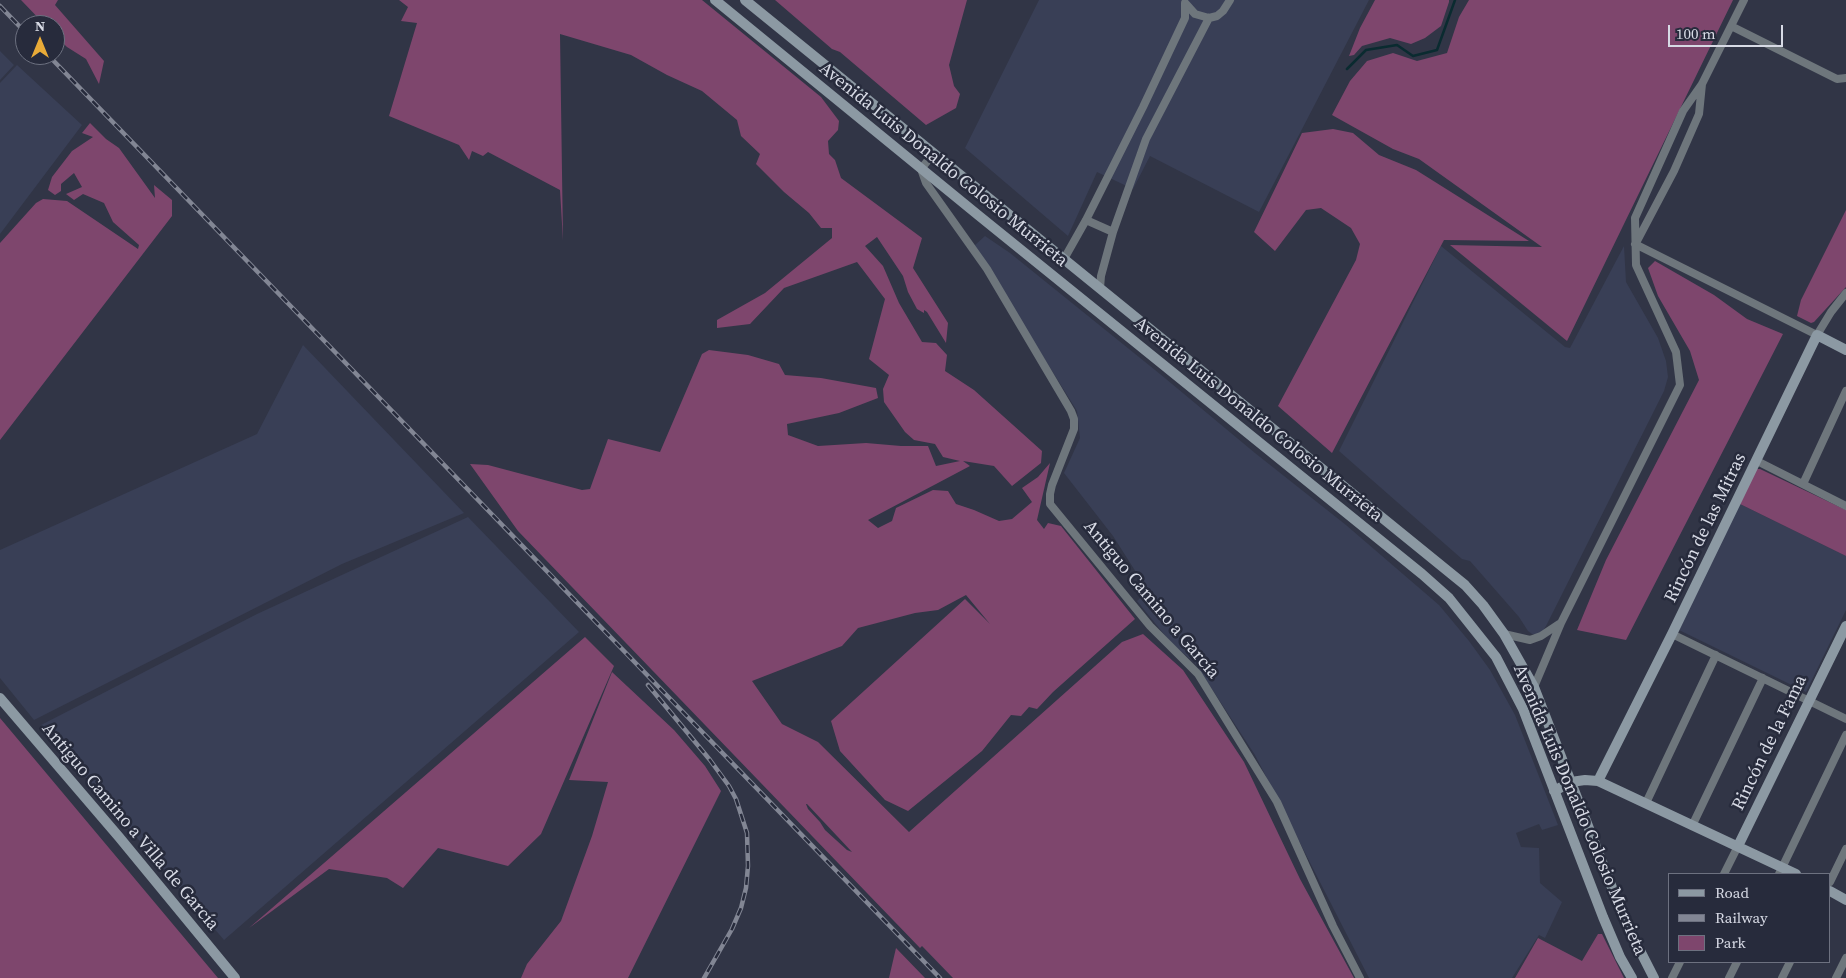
<!DOCTYPE html>
<meta charset="utf-8">
<style>
body{margin:0}
#map{position:relative;width:1846px;height:978px;overflow:hidden;background:#313546;font-family:"Source Serif 4",serif}
canvas{display:block}
.legend{position:absolute;left:1668px;top:873px;width:162px;height:90px;box-sizing:border-box;background:#272b3c;border:1px solid #6d7180;margin:0;padding:6px 9px;list-style:none;font-size:15px;color:#d7dae5}
.legend li{display:flex;align-items:center;gap:10px;height:25px}
.legend b{width:25px;border:1px solid #6d7180}
.north{position:absolute;left:15px;top:15px;width:50px;height:50px;box-sizing:border-box;background:#272b3c;border:1px solid #6d7180;border-radius:50%;rotate:0deg;font-size:14px;font-weight:700;line-height:20px;text-align:center;color:#d7dae5}
.north::after{content:'';display:block;margin:auto;width:18px;height:22px;background:#e9ab38;clip-path:polygon(50% 0,100% 100%,50% 72%,0 100%)}
.scale{position:absolute;left:1668px;top:25px;width:115px;height:22px;box-sizing:border-box;border:2px solid #d7dae5;border-top:0;padding-left:6px;font-size:15px;line-height:18px;white-space:nowrap;color:#d7dae5;-webkit-text-stroke:4px #272b3c;paint-order:stroke}
</style>
<div id="map">
<canvas width="1846" height="978"></canvas>
<ul class="legend">
<li><b style="height:6px;background:#8c99a3"></b>Road</li>
<li><b style="height:6px;background:#828694"></b>Railway</li>
<li><b style="height:14px;background:#7e466d"></b>Park</li>
</ul>
<div class="north">N</div>
<div class="scale">100 m</div>
</div>
<script>
const c = document.querySelector('canvas').getContext('2d');
c.lineJoin = 'round';
function fillPath(path, color) { c.fillStyle = color; c.fill(path, 'evenodd'); }
const toPath = rows => new Path2D(rows.map(r => 'M' + r).join(''));
function strokePath(path, color, width, dash) { c.strokeStyle = color; c.lineWidth = width; c.lineCap = dash ? 'butt' : 'round'; c.setLineDash(dash || []); c.stroke(path); }
function drawText(font, color, halo, rows, align = 'center') {
  c.font = font + ' "Source Serif 4",serif'; c.lineWidth = 5; c.setLineDash([]); c.textBaseline = 'middle'; c.strokeStyle = halo; c.fillStyle = color; for (const [text, x, y, turn = 0] of rows) {
    c.save(); c.translate(x, y); c.rotate((+turn || 0) * Math.PI / 180); c.textAlign = isNaN(turn) ? turn : align; if (halo) c.strokeText(text, 0, 0); c.fillText(text, 0, 0); c.restore();
  }
}
fillPath(toPath([
 [1039,0,1369,0,1259,212,1150,156,1133,189,1097,172,1068,236,965,148],
 [0,51,14,65,0,80],
 [17,65,82,125,0,234,0,83],
 [985,236,1010,253,1160,374,1255,453,1346,525,1439,605,1469,641,1490,670,1515,715,1558,825,1542,830,1539,824,1516,833,1521,847,1539,848,1540,883,1562,902,1545,938,1539,935,1512,978,1369,978,1255,755,1195,663,1172,644,1137,601,1148,591,1113,536,1064,473,1080,438,1077,411,974,246],
 [1441,246,1565,347,1570,348,1624,246,1626,282,1658,338,1666,361,1668,377,1664,391,1546,626,1541,634,1532,634,1528,631,1519,617,1470,561,1462,559,1339,451],
 [303,345,464,513,342,564,34,720,0,678,0,550,257,434],
 [1740,504,1846,556,1846,610,1806,692,1679,630],
 [468,517,579,632,224,940,41,725,257,614]
]), '#393f56');
fillPath(toPath([
 [21,0,58,0,55,5,104,61,99,84,86,59,67,47,55,35,55,25,45,25],
 [399,0,702,0,821,97,839,121,838,130,828,141,829,154,835,160,841,178,922,238,913,268,948,323,946,343,927,312,924,310,924,313,917,309,908,292,903,276,877,237,865,246,883,266,899,303,922,342,936,343,947,355,945,371,974,390,1042,451,1041,463,1012,486,994,466,963,461,970,466,868,520,878,528,892,521,896,508,933,490,948,491,956,504,974,510,999,521,1012,519,1032,502,1022,488,1038,477,1050,463,1037,520,1044,529,1048,523,1061,526,1135,619,1053,692,1037,709,1029,707,1021,716,1011,715,982,751,908,811,885,800,840,751,831,721,965,599,990,624,966,595,938,610,915,613,858,628,842,646,752,681,782,724,818,742,909,832,1122,642,1143,634,1183,670,1244,762,1300,879,1354,978,953,978,922,946,920,948,518,531,470,464,488,465,582,490,590,489,608,439,660,452,702,354,709,350,748,355,779,364,785,375,821,378,876,388,878,398,839,413,787,424,788,435,818,446,866,443,901,446,928,446,936,466,960,461,943,457,935,444,914,440,905,432,884,402,883,389,889,375,869,359,885,299,857,262,784,288,750,324,717,328,717,320,765,293,832,238,832,228,821,228,809,213,784,192,756,164,760,154,741,136,737,120,702,91,667,75,631,55,560,34,563,241,560,190,488,152,483,156,472,151,469,160,459,145,389,116,417,23,401,21,408,7],
 [806,804,807,804,852,852,847,850,825,830,820,822,808,809],
 [775,0,967,0,949,65,954,86,960,94,956,108,926,125,840,52,832,49],
 [1375,0,1449,0,1449,2,1441,26,1425,38,1411,44,1390,38,1362,46,1354,55,1349,56,1360,28],
 [1469,0,1733,0,1567,341,1450,245,1542,247,1419,159,1393,149,1332,115,1350,81,1367,61,1393,53,1417,61,1447,53,1459,17],
 [90,123,106,139,119,148,155,198,154,185,172,200,172,216,0,440,0,243,36,203,43,199,67,201,138,249,139,245,113,222,104,203,83,194,74,200,66,194,82,187,74,173,61,184,61,191,55,195,48,190,52,177,72,151,93,137,82,133],
 [1333,129,1353,133,1379,155,1416,170,1529,241,1444,240,1332,453,1278,406,1356,260,1360,244,1351,228,1321,208,1306,210,1275,251,1254,232,1302,133],
 [1846,210,1846,287,1814,322,1811,323,1797,316,1801,300],
 [1655,261,1714,295,1747,319,1783,334,1626,640,1577,630,1606,560,1699,380,1690,351,1658,296,1648,268],
 [1756,469,1760,469,1846,510,1846,556,1740,504],
 [585,637,614,666,541,834,508,866,438,848,403,888,387,878,329,869,249,928],
 [612,672,674,730,705,766,721,791,628,978,521,978,527,964,561,921,592,836,608,782,569,780],
 [0,718,218,978,0,978],
 [1598,934,1602,934,1624,978,1515,978,1538,938,1582,961],
 [896,948,925,978,889,978]
]), '#7e466d');
strokePath(toPath([
 [1347,69,1366,50,1397,45,1413,56,1437,50,1455,0]
]), '#0a2b30', 2.5);
strokePath(toPath([
 [1186,4,1195,14,1209,18,1217,16,1223,11,1230,0],
 [1731,26,1837,79,1846,78],
 [933,154,921,169,926,183,987,269,1071,411,1074,419,1074,429,1052,485,1050,494,1050,504,1150,626,1198,674,1277,802,1333,926,1360,978],
 [1086,220,1113,232],
 [1636,243,1674,171,1699,114,1702,84],
 [1635,244,1817,335,1831,312,1846,293],
 [1064,259,1086,220,1143,107,1185,18,1185,3],
 [1100,288,1101,276,1113,232,1146,139,1209,18],
 [1757,461,1846,506],
 [1803,484,1846,391],
 [1504,634,1530,640,1541,636,1559,624],
 [1672,634,1846,719],
 [1534,687,1561,623,1680,385,1676,352,1636,265,1635,218,1683,111,1702,84,1744,0],
 [1646,803,1716,655],
 [1692,826,1763,678],
 [1724,874,1738,846],
 [1779,874,1846,735],
 [1830,882,1846,849],
 [1672,978,1680,962],
 [1729,978,1737,962],
 [1782,978,1790,962],
 [1836,978,1846,958]
]), '#6e767c', 8);
strokePath(toPath([
 [715,0,978,215,1422,574,1449,598,1496,657,1523,709,1603,917,1620,957,1632,978],
 [745,0,1465,585,1483,605,1504,634,1534,687,1625,921,1654,978],
 [0,698,119,837,235,978],
 [1598,781,1672,634,1817,335,1846,350],
 [1554,791,1571,782,1585,780,1598,781,1796,874],
 [1738,846,1846,626],
 [1830,891,1846,900]
]), '#8c99a3', 10);
const rail = toPath([
 [0,6,25,32],
 [48,55,940,978],
 [648,685,710,760,729,786,736,799,747,833,748,866,746,888,741,908,732,929,704,978]
]);
strokePath(rail, '#828694', 4.5);
strokePath(rail, '#272b3c', 2.5, [8]);
drawText('18px', '#d7dae5', '#272b3c', [
 ["Avenida Luis Donaldo Colosio Murrieta",943,165,39],
 ["Avenida Luis Donaldo Colosio Murrieta",1258,420,39],
 ["Rincón de las Mitras",1706,528,-64],
 ["Antiguo Camino a García",1151,600,50],
 ["Rincón de la Fama",1770,743,-64],
 ["Avenida Luis Donaldo Colosio Murrieta",1579,810,67],
 ["Antiguo Camino a Villa de García",130,827,50]
]);
</script>
